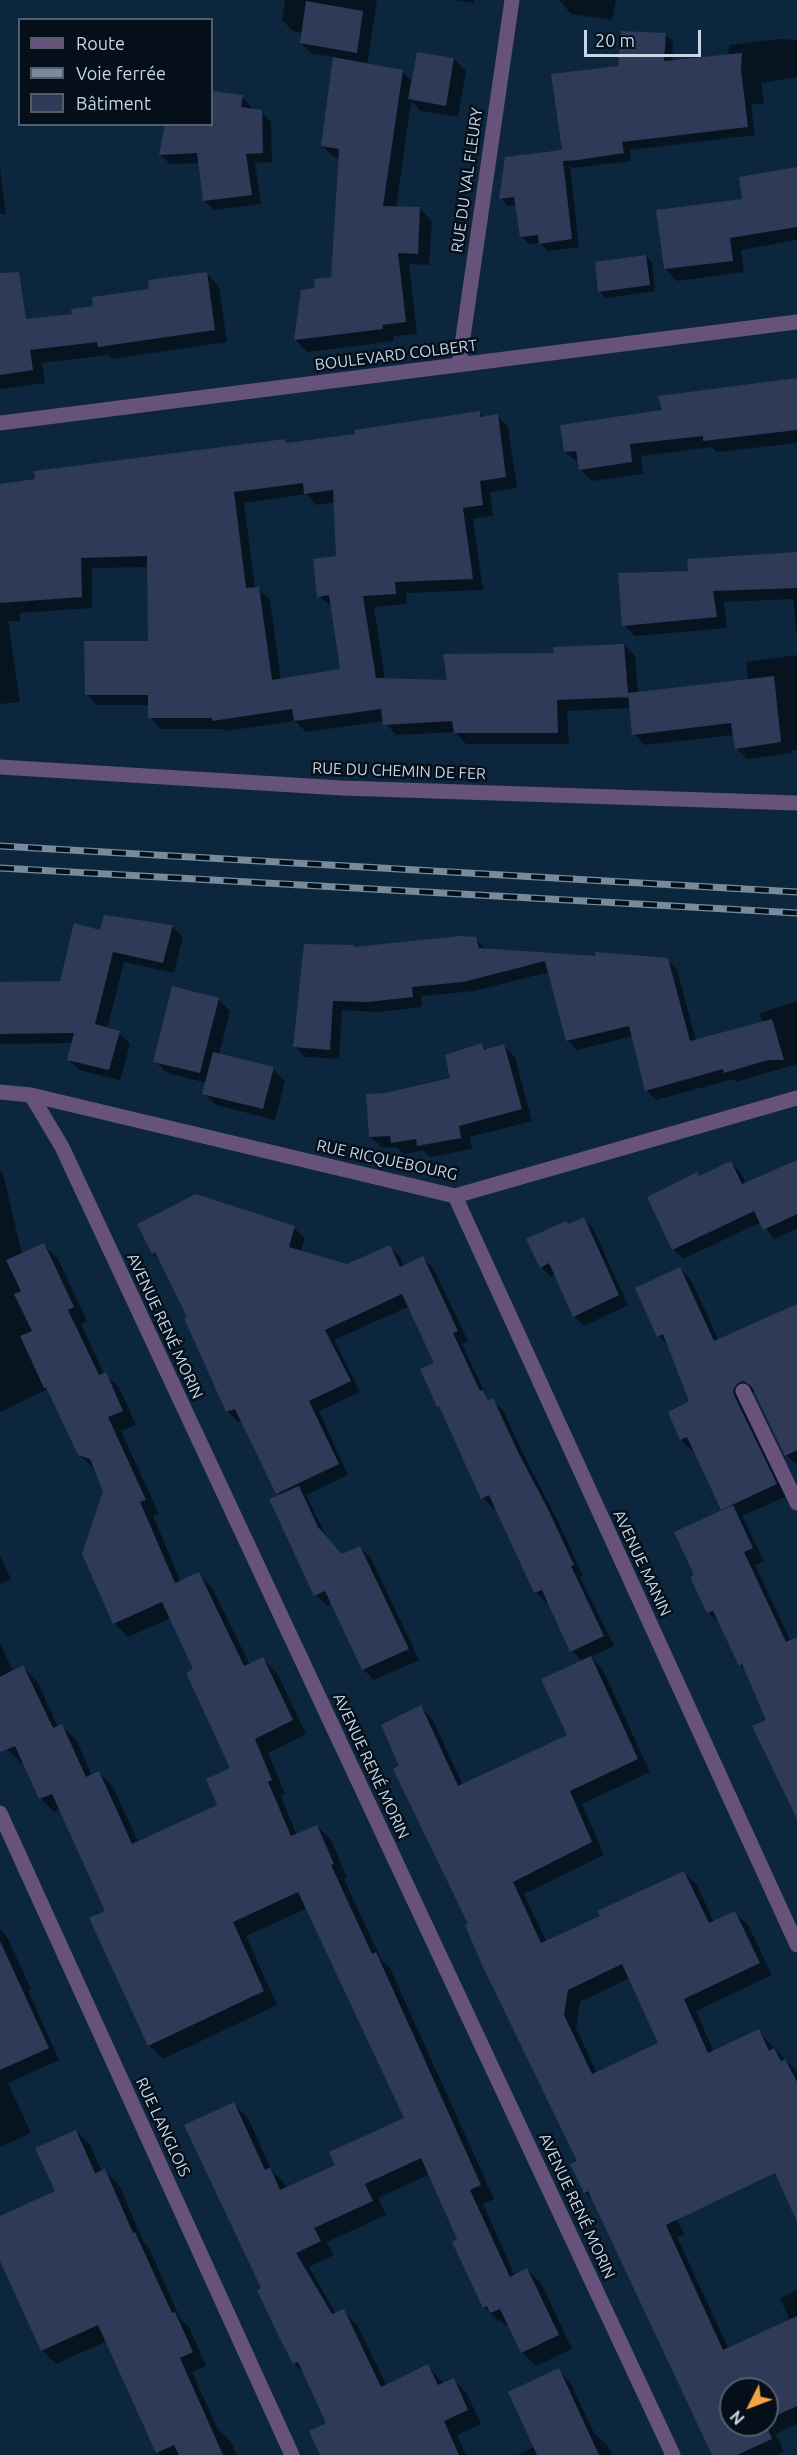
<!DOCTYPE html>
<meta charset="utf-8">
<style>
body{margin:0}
#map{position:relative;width:797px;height:2455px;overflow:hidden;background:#0c263d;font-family:Ubuntu,sans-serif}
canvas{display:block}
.legend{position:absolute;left:18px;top:18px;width:195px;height:108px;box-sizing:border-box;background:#050f19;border:2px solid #525e6a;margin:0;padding:8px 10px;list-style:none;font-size:18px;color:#c6d5e4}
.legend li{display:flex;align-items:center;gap:12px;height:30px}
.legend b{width:30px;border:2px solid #525e6a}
.north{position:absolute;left:719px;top:2377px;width:60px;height:60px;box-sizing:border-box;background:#050f19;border:2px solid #525e6a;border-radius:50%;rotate:228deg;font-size:16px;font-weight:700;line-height:24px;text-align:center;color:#c6d5e4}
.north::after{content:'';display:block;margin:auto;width:21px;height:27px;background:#f4a443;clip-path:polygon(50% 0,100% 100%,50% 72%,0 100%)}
.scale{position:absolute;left:584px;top:30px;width:117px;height:27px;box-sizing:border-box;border:3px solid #c6d5e4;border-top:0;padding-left:8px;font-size:18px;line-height:21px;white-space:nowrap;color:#c6d5e4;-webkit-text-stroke:4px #050f19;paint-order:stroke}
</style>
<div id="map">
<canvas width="797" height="2455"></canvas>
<ul class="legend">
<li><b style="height:8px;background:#66527a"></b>Route</li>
<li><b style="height:8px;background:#778b9d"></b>Voie ferrée</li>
<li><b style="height:16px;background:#2e3a57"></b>Bâtiment</li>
</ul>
<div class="north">N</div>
<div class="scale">20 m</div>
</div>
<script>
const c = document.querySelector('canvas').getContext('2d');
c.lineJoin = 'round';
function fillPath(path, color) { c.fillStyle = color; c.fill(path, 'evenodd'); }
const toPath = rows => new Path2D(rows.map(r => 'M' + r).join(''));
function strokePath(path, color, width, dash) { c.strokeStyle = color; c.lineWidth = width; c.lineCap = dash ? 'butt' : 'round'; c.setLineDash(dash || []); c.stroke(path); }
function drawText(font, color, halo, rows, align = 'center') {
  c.font = font + ' Ubuntu,sans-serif'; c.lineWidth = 5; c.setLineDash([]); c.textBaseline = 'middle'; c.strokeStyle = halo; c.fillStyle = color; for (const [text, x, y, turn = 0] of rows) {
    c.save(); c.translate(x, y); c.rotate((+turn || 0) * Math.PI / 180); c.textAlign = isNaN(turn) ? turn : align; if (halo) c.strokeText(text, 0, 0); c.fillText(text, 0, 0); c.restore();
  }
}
fillPath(toPath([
 [285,0,377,0,367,65,402,71,413,82,454,59,466,71,458,117,421,111,411,101,396,208,420,209,432,221,429,265,409,264,417,334,393,336,394,341,307,352,295,340,302,291,317,289,333,278,340,158,334,157,322,146,335,57,312,54,301,43,303,33,293,31,282,20],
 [454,0,474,0,474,3],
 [559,0,616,0,612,20,571,14],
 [665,34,673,42,672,62,728,56,729,45,779,39,797,40,797,77,761,83,764,103,751,105,755,135,630,150,631,161,573,168,570,166,579,247,548,251,540,243,529,244,521,236,517,205,508,206,501,198,564,151,620,67],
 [212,92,242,97,252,107,252,110,261,112,271,122,272,162,255,163,261,204,214,210,204,200,200,163,170,164,160,155,212,124],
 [0,168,6,214,0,214],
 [797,168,797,240,741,250,744,272,677,281,665,269,744,200],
 [646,256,652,262,655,291,606,298,600,292],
 [207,274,219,287,227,342,112,359,108,355,42,363,45,383,0,389,0,324,73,315],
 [797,379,797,443,717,452,712,447,641,456,643,474,592,481,580,469,579,463,565,452,664,412],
 [479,413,485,418,497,416,508,427,517,488,490,492,493,516,473,519,483,590,406,593,407,604,374,607,385,680,448,681,555,655,624,645,635,656,638,694,748,680,746,662,797,655,797,750,791,750,792,753,747,759,736,748,734,735,645,745,634,734,631,708,567,711,569,744,466,744,455,732,396,735,384,721,306,732,295,721,225,731,222,729,161,729,150,717,150,705,97,705,86,694,150,642,149,567,92,568,92,608,19,613,20,621,8,621,20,702,0,704,0,486,285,441,288,444,356,435],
 [306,494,317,505,335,502,338,557,319,596,332,607,342,670,281,680,270,600,258,589,255,589,244,503],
 [797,553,797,638,793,599,724,602,727,628,635,636,624,625,689,572],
 [172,927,183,937,174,973,124,962,107,1029,119,1033,130,1044,120,1080,79,1070,69,1060,73,1043,0,1044,0,983,61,982,101,932],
 [475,939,486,949,598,958,667,959,677,969,696,1041,763,1023,760,1013,797,1001,797,1064,736,1082,733,1079,656,1100,646,1090,633,1036,577,1050,567,1040,549,972,474,991,421,996,422,1007,378,1012,342,1010,339,1059,305,1057,295,1047,353,946,356,949],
 [218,999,230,1011,219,1055,273,1069,285,1081,275,1120,216,1105,204,1093,207,1083,167,1073,155,1061],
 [482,1045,487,1051,504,1046,515,1057,532,1121,470,1137,472,1149,430,1157,423,1150,404,1154,397,1147,382,1148,370,1136,452,1079],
 [797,1162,797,1229,774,1239,761,1222,683,1259,673,1249,700,1177,731,1163,741,1173,746,1184],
 [0,1172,3,1174,22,1254,44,1245,58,1259,87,1321,81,1324,104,1374,119,1387,136,1425,121,1431,159,1514,153,1516,181,1582,198,1574,212,1588,250,1665,263,1659,277,1673,306,1734,268,1753,285,1794,281,1796,297,1835,317,1826,331,1840,347,1878,344,1879,381,1959,390,1968,494,2199,483,2204,515,2276,527,2269,541,2283,572,2349,536,2366,522,2352,509,2324,506,2326,500,2320,498,2321,484,2307,459,2240,430,2174,378,2198,386,2215,327,2242,334,2255,309,2267,336,2314,343,2311,357,2325,387,2386,428,2366,444,2384,454,2380,467,2394,481,2424,457,2435,466,2455,322,2455,328,2424,306,2375,294,2363,263,2289,234,2104,248,2118,272,2171,284,2183,286,2189,337,2165,406,2119,308,1908,246,1936,277,2005,163,2059,149,2045,107,1912,61,1809,54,1812,40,1798,24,1762,21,1763,7,1749,0,1734,0,1642,13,1672,23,1667,37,1681,58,1727,62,1726,76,1739,92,1776,99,1773,113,1787,138,1842,219,1806,232,1769,195,1670,171,1618,128,1637,114,1623,104,1491,95,1470,79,1454,48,1389,0,1412],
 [583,1219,593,1228,628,1305,584,1326,574,1316,556,1274,551,1277,541,1267,569,1225],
 [139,1225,294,1228,305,1238,300,1252,347,1266,390,1247,400,1257,404,1267,423,1258,433,1268,468,1341,462,1344,487,1397,503,1410,529,1466,558,1521,583,1576,580,1577,614,1646,591,1657,603,1670,650,1772,582,1804,604,1855,524,1894,547,1943,602,1917,684,1873,697,1885,714,1923,735,1913,748,1925,772,1975,696,2011,714,2052,758,2031,797,2072,797,2158,675,2216,684,2234,677,2237,729,2350,790,2321,780,2298,797,2290,797,2424,776,2434,784,2452,776,2455,713,2455,596,2203,585,2192,579,2162,401,1766,420,1707,433,1720,463,1785,569,1736,582,1661,572,1651,549,1601,546,1603,536,1592,496,1507,493,1509,483,1498,443,1411,438,1406,436,1363,410,1306,334,1340,360,1392,319,1411,348,1475,306,1495,328,1540,343,1555,360,1547,371,1558,419,1660,374,1680,363,1669,332,1603,327,1606,316,1595,280,1496,242,1420,238,1422,227,1411,189,1317,161,1261,153,1253],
 [630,1978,660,2044,597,2073,576,2028,580,2002],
 [731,2389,767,2389,767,2425,731,2425],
 [680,1269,691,1280,719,1341,797,1312,797,1465,786,1455,756,1392,749,1393,787,1496,742,1516,764,1561,755,1565,791,1641,797,1646,797,1817,768,1721,747,1671,740,1665,721,1625,708,1612,696,1576,723,1511,694,1450,692,1451,681,1440,670,1413,691,1401,669,1346,659,1336],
 [0,1556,11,1579,0,1584],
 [0,1929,6,1935,31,1989,28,1991,59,2060,8,2083,31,2133,0,2147],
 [76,2131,90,2145,102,2172,105,2171,119,2185,144,2243,149,2248,181,2320,189,2327,206,2366,192,2372,217,2428,231,2442,237,2455,160,2455,107,2341,56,2364,42,2350,0,2257,0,2217,57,2192],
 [558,2370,570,2382,594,2433,607,2445,612,2455,517,2455,534,2447]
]), '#0007');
fillPath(toPath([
 [306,1,363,11,357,53,300,43],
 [621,31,666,33,664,61,742,53,741,70,748,127,622,142,624,153,578,160,563,161,562,152,572,239,539,244,538,235,520,237,514,197,499,199,505,157,562,150,551,74,618,66],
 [417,52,454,58,446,106,408,99],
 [333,57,403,70,383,206,420,207,418,254,398,253,406,322,382,325,383,329,294,340,301,290,315,288,314,279,331,277,339,149,321,146],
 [212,91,243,95,241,107,262,110,263,153,246,154,252,195,203,201,197,153,159,155,165,124,212,124],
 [797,167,797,227,730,238,733,261,664,269,656,210,742,199,739,177],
 [646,255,650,285,598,292,595,262],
 [19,272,26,319,72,314,71,309,93,306,92,297,149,289,148,280,207,272,215,330,98,347,97,342,30,350,33,370,0,375,0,273],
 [797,378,797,430,703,441,703,436,630,444,632,462,579,470,576,451,564,452,560,425,662,410,658,396],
 [480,411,480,417,498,414,506,477,480,481,483,505,463,508,473,579,395,582,396,594,363,596,376,678,447,680,443,654,554,653,553,647,624,644,628,693,774,676,781,742,735,749,731,723,632,735,628,694,629,697,557,700,558,733,454,733,452,721,383,725,381,709,294,721,292,709,212,721,212,718,148,718,148,695,85,695,84,641,148,641,147,556,81,558,82,597,0,603,0,484,35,479,34,471,285,439,286,443,355,434,354,430],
 [303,483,304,494,333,490,336,556,313,559,317,597,329,595,340,669,272,680,259,587,246,588,234,492],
 [797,552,797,588,713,591,717,617,622,626,618,573,688,571,687,559],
 [104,915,173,925,163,963,113,952,95,1024,120,1031,109,1070,67,1060,74,1033,0,1034,0,982,60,981,74,923,100,930],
 [460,936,476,937,479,948,596,956,595,952,668,958,690,1041,772,1019,784,1060,768,1060,724,1073,723,1069,645,1091,629,1026,566,1041,545,961,463,982,412,987,413,997,367,1002,333,1001,330,1050,293,1047,304,944,354,945,354,947],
 [172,986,219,998,200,1073,153,1062],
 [482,1043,484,1050,504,1044,522,1109,459,1126,461,1138,417,1146,416,1139,391,1143,390,1136,369,1137,366,1094,385,1093,450,1078,445,1055],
 [213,1052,274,1067,263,1109,202,1094],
 [797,1160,797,1214,763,1230,754,1211,672,1250,647,1197,697,1172,699,1176,731,1161,742,1184],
 [196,1194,295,1226,289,1247,347,1264,390,1245,400,1267,423,1256,458,1331,453,1333,480,1391,483,1390,488,1400,493,1398,519,1454,548,1509,574,1565,571,1566,604,1636,570,1652,542,1590,534,1593,489,1495,481,1499,439,1406,437,1407,420,1369,434,1363,402,1294,325,1330,351,1381,309,1401,339,1464,276,1494,235,1409,226,1412,184,1318,187,1317,155,1252,152,1254,137,1224],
 [584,1217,619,1295,573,1317,549,1263,540,1268,526,1239,566,1221,568,1224],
 [44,1243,74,1307,68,1310,99,1375,106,1372,123,1411,108,1417,146,1500,140,1502,175,1583,199,1572,244,1666,263,1657,293,1720,255,1739,272,1780,268,1782,291,1836,317,1825,334,1864,331,1865,372,1954,376,1952,481,2185,470,2190,510,2277,527,2268,559,2335,521,2353,500,2309,490,2313,487,2306,483,2308,452,2242,457,2239,421,2158,365,2184,373,2201,314,2228,321,2241,296,2253,332,2314,344,2309,381,2387,428,2364,438,2385,454,2378,468,2410,444,2421,459,2455,320,2455,309,2431,326,2423,298,2362,293,2364,279,2337,257,2290,261,2288,184,2125,234,2102,265,2170,270,2167,280,2190,335,2165,329,2152,404,2118,298,1892,233,1922,264,1991,148,2046,89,1918,105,1911,52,1794,39,1799,15,1746,0,1752,0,1677,23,1665,53,1728,62,1724,86,1777,99,1771,132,1844,217,1805,206,1779,230,1768,186,1673,193,1669,162,1602,113,1624,82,1554,103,1491,90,1459,78,1455,46,1387,44,1388,20,1336,32,1331,14,1294,21,1291,6,1260],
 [680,1267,714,1341,797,1304,797,1450,785,1456,752,1387,744,1381,738,1383,733,1390,734,1395,777,1484,721,1510,687,1437,680,1440,668,1412,689,1401,663,1334,657,1337,635,1288],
 [299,1486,318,1527,342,1554,360,1546,409,1649,362,1670,325,1591,314,1596,269,1499],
 [733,1505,753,1548,744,1552,786,1642,797,1637,797,1819,752,1726,766,1720,742,1664,739,1666,713,1611,707,1613,690,1577,694,1575,674,1532],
 [591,1656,638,1759,570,1791,592,1842,513,1882,541,1943,600,1916,597,1911,684,1871,709,1923,735,1911,760,1963,684,1999,708,2053,759,2029,769,2051,774,2048,781,2061,785,2059,797,2082,797,2222,775,2173,666,2225,723,2350,797,2316,797,2406,767,2420,767,2389,731,2389,731,2425,766,2425,772,2439,737,2455,712,2455,588,2191,584,2193,570,2164,577,2161,482,1965,465,1925,468,1924,393,1769,399,1766,381,1725,421,1705,458,1786,567,1735,541,1679],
 [622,1964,658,2043,592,2074,564,2015,568,1990],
 [0,1941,49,2048,0,2070],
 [76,2130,95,2173,105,2169,133,2233,135,2232,172,2313,175,2312,193,2352,180,2358,223,2455,179,2455,174,2445,156,2453,98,2325,41,2351,0,2261,0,2216,55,2191,35,2148],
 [559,2368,599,2455,537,2455,508,2392]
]), '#2e3a57');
strokePath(toPath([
 [459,365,512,0],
 [0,423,797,322],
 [0,767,342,788,797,803],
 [0,1092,31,1095,455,1196,797,1098],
 [31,1095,62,1147,673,2455],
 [455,1196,797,1945],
 [743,1391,797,1503],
 [0,1813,292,2455]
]), '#66527a', 15);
const rail = toPath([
 [0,846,797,892],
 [0,868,797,913]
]);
strokePath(rail, '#778b9d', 7);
strokePath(rail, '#050f19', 4.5, [14]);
drawText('16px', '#c6d5e4', '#050f19', [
 ["RUE DU VAL FLEURY",467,180,-82],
 ["BOULEVARD COLBERT",396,355,-7],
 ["RUE DU CHEMIN DE FER",399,771,2],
 ["RUE RICQUEBOURG",387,1160,12],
 ["AVENUE RENÉ MORIN",165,1326,65],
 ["AVENUE MANIN",642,1563,65],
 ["AVENUE RENÉ MORIN",371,1766,65],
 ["RUE LANGLOIS",163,2127,65],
 ["AVENUE RENÉ MORIN",577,2206,65]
]);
</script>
